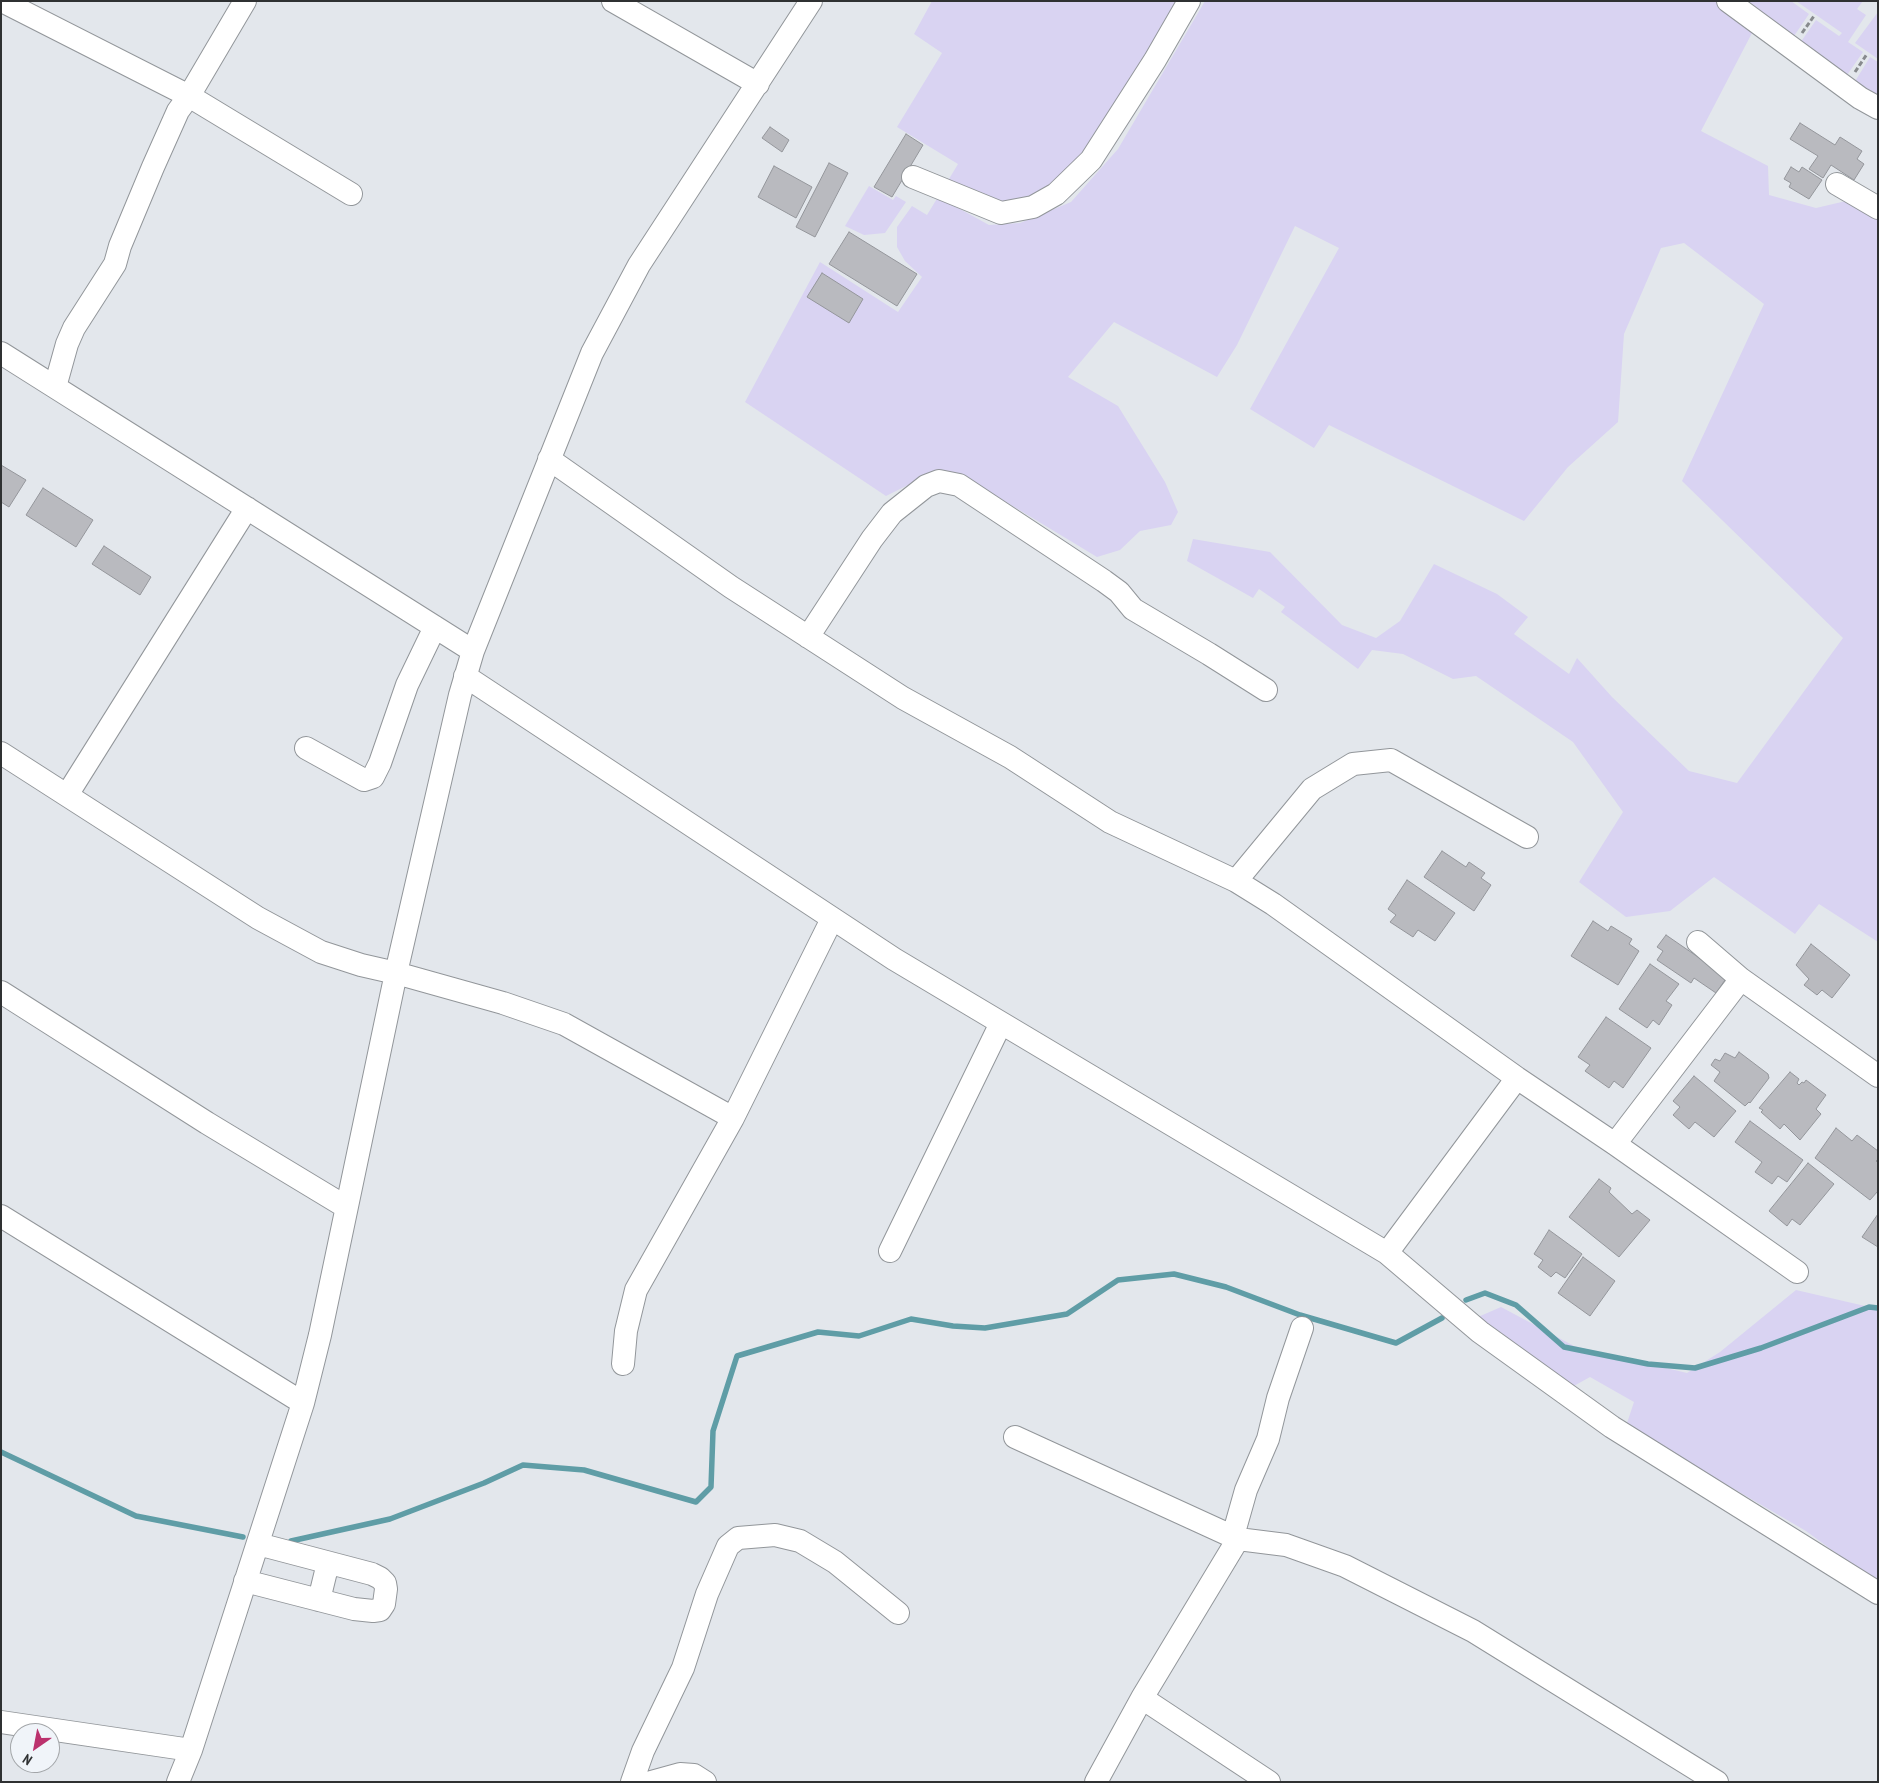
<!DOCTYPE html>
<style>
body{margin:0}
#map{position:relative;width:1879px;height:1783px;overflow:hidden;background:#e3e7ec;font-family:"PT Sans Narrow",sans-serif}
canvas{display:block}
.frame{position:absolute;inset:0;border:2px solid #2f3132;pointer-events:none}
.north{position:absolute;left:10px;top:1723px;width:50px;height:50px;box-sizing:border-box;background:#f0f4f9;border:1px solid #a3a6a9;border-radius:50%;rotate:213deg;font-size:14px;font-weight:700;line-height:20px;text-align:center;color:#2f3132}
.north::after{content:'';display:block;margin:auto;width:18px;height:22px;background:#bb316d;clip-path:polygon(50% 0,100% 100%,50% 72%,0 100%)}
</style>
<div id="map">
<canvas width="1879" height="1783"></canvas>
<div class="frame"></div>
<div class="north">N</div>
</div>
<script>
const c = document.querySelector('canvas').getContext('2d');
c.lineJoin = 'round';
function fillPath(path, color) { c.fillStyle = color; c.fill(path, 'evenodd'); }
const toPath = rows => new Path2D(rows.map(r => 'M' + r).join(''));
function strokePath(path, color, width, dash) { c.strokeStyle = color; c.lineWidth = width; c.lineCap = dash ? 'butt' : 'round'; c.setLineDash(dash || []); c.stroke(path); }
fillPath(toPath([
 [932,1,1185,1,1061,186,1013,205,948,184,949,179,958,164,897,127,942,53,914,34],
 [1205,1,1721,1,1752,33,1701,131,1768,166,1769,195,1816,208,1846,201,1878,218,1878,942,1819,904,1795,934,1714,877,1670,911,1626,917,1579,882,1623,812,1573,742,1476,676,1453,679,1403,654,1372,650,1358,669,1281,612,1285,607,1259,589,1253,598,1187,561,1193,539,1270,552,1342,625,1376,638,1400,621,1434,564,1497,594,1528,617,1514,634,1569,674,1577,658,1612,697,1689,771,1737,783,1843,638,1682,481,1764,304,1684,243,1661,248,1624,334,1618,422,1568,467,1524,521,1329,425,1314,448,1250,409,1339,248,1295,226,1237,345,1217,377,1114,322,1068,377,1118,406,1165,482,1178,512,1171,525,1140,531,1120,550,1097,557,978,485,930,474,886,496,745,402,820,262,898,312,922,277,905,261,897,247,897,227,912,206,927,215,938,197,989,225,1020,223,1071,202,1118,149],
 [1735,1,1791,1,1809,14,1790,42],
 [1796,1,1863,1,1857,9,1866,15,1848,42,1863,52,1845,78,1798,46,1816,20,1839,36,1842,33],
 [1878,12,1878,59,1855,43],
 [1870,57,1878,62,1878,99,1854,83],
 [869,186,893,200,896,196,906,202,885,233,864,235,845,226],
 [1796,1290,1878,1309,1878,1584,1806,1531,1626,1426,1634,1402,1590,1377,1572,1387,1478,1317,1501,1307,1574,1346,1687,1373,1720,1352]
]), '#d9d3f2');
strokePath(toPath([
 [1466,1300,1485,1293,1516,1305,1564,1347,1648,1364,1695,1368,1761,1348,1869,1307,1878,1308],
 [1,1452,136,1516,243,1537],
 [291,1541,390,1519,484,1483,523,1465,584,1470,696,1502,711,1487,713,1431,737,1356,818,1332,859,1336,911,1319,953,1326,985,1328,1067,1314,1118,1280,1174,1274,1226,1287,1300,1315,1396,1343,1442,1318]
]), '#5f9da6', 5.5);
const building = toPath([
 [1800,123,1835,145,1840,137,1862,151,1857,159,1864,164,1854,180,1831,165,1823,178,1809,169,1818,156,1790,139,1800,123],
 [770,127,789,140,782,152,762,138,770,127],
 [906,134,923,145,892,197,874,187,906,134],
 [829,163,848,173,815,237,796,227,829,163],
 [774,166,812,187,796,218,758,197,774,166],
 [1791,167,1799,172,1802,167,1822,180,1809,199,1789,187,1791,183,1784,179,1791,167],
 [849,232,917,274,897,306,829,264,849,232],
 [822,273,863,299,849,323,807,297,822,273],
 [1,465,26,480,9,507,1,502,1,465],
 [43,488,93,520,76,547,26,515,43,488],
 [104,546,151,577,140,595,92,564,104,546],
 [1442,851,1466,867,1469,862,1485,873,1481,878,1491,885,1474,911,1424,877,1442,851],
 [1407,880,1455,913,1435,941,1418,930,1413,937,1390,922,1396,915,1388,909,1407,880],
 [1593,921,1608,931,1611,926,1632,939,1629,944,1639,951,1618,985,1571,956,1593,921],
 [1666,935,1727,977,1716,993,1694,978,1691,983,1657,960,1663,951,1657,947,1666,935],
 [1811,944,1850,975,1832,998,1822,990,1817,995,1804,985,1809,979,1796,965,1811,944],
 [1650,964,1679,984,1666,1001,1672,1005,1659,1025,1653,1020,1647,1028,1619,1009,1650,964],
 [1606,1017,1651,1048,1623,1088,1614,1081,1609,1088,1585,1071,1590,1065,1578,1057,1606,1017],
 [1739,1052,1768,1074,1769,1078,1750,1103,1749,1102,1745,1106,1714,1081,1720,1072,1711,1065,1715,1059,1720,1061,1725,1053,1735,1058,1739,1052],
 [1790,1072,1799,1079,1797,1083,1799,1085,1802,1082,1804,1083,1806,1080,1826,1095,1816,1109,1821,1114,1800,1140,1784,1124,1780,1129,1761,1112,1763,1110,1759,1108,1790,1072],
 [1694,1076,1736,1111,1714,1137,1695,1122,1689,1129,1673,1115,1680,1107,1673,1101,1694,1076],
 [1750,1121,1803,1160,1787,1182,1778,1176,1772,1184,1755,1172,1762,1162,1735,1142,1750,1121],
 [1836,1128,1852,1141,1857,1135,1878,1151,1878,1159,1876,1161,1878,1163,1878,1191,1870,1200,1815,1158,1836,1128],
 [1808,1163,1834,1184,1800,1225,1792,1219,1787,1226,1769,1211,1808,1163],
 [1599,1179,1611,1188,1609,1192,1632,1214,1637,1210,1650,1220,1619,1257,1569,1217,1599,1179],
 [1878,1214,1878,1247,1862,1237,1878,1214],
 [1549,1230,1582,1254,1565,1278,1556,1272,1551,1277,1538,1267,1543,1260,1534,1254,1549,1230],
 [1583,1257,1615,1281,1590,1316,1558,1293,1583,1257]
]);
fillPath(building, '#b9babf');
strokePath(building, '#94969b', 1);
const minor = toPath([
 [2,1,189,96,351,194],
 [613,1,758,84],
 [1728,1,1860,98,1878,108],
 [913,177,1001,213,1033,207,1056,194,1091,160,1155,60,1189,1],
 [1837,184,1878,208],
 [1,353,473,651],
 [55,387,67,344,74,328,115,264,120,246,153,167,178,111,189,96,245,1],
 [549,459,731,587,903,698,1010,757,1110,822,1236,881,1273,904,1517,1078,1615,1144,1797,1272],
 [808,637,872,539,892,513,926,486,939,481,959,485,1104,581,1119,592,1133,609,1209,654,1266,690],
 [465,676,894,959,1387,1253,1480,1332,1612,1427,1878,1593],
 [306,748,364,780,373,777,380,763,407,685,435,627],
 [1,753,258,918,321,952,361,965,396,973,503,1003,564,1024,733,1118],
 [67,795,247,508],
 [1236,881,1312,789,1353,764,1391,760,1527,837],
 [1698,942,1741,979,1878,1076],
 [1,992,207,1123,346,1207],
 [1615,1144,1741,979],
 [1,1216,303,1403],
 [890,1251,1001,1023],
 [1387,1253,1517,1078],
 [623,1364,626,1331,636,1290,733,1118,832,919],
 [1015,1437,1238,1539,1286,1545,1345,1566,1473,1631,1717,1782],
 [1233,1536,1246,1490,1268,1439,1278,1398,1302,1328],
 [245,1581,354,1609,373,1611,380,1610,384,1604,386,1589,385,1583,380,1578,372,1574,258,1544],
 [319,1600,328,1563],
 [1142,1698,1269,1782],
 [1,1722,191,1750],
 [178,1782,191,1750,303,1403,320,1335,396,973,460,695,473,651,592,353,639,265,811,1],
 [632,1782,643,1751,683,1668,707,1594,728,1546,738,1538,775,1535,800,1541,835,1562,898,1613],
 [651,1782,680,1774,694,1775,705,1782],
 [1096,1782,1142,1698,1238,1539]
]);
strokePath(minor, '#92969a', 24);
strokePath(toPath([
 [1802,33,1814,16],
 [1855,72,1867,54]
]), '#878a8d', 3, [5, 2.5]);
strokePath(minor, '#fff', 22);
</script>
